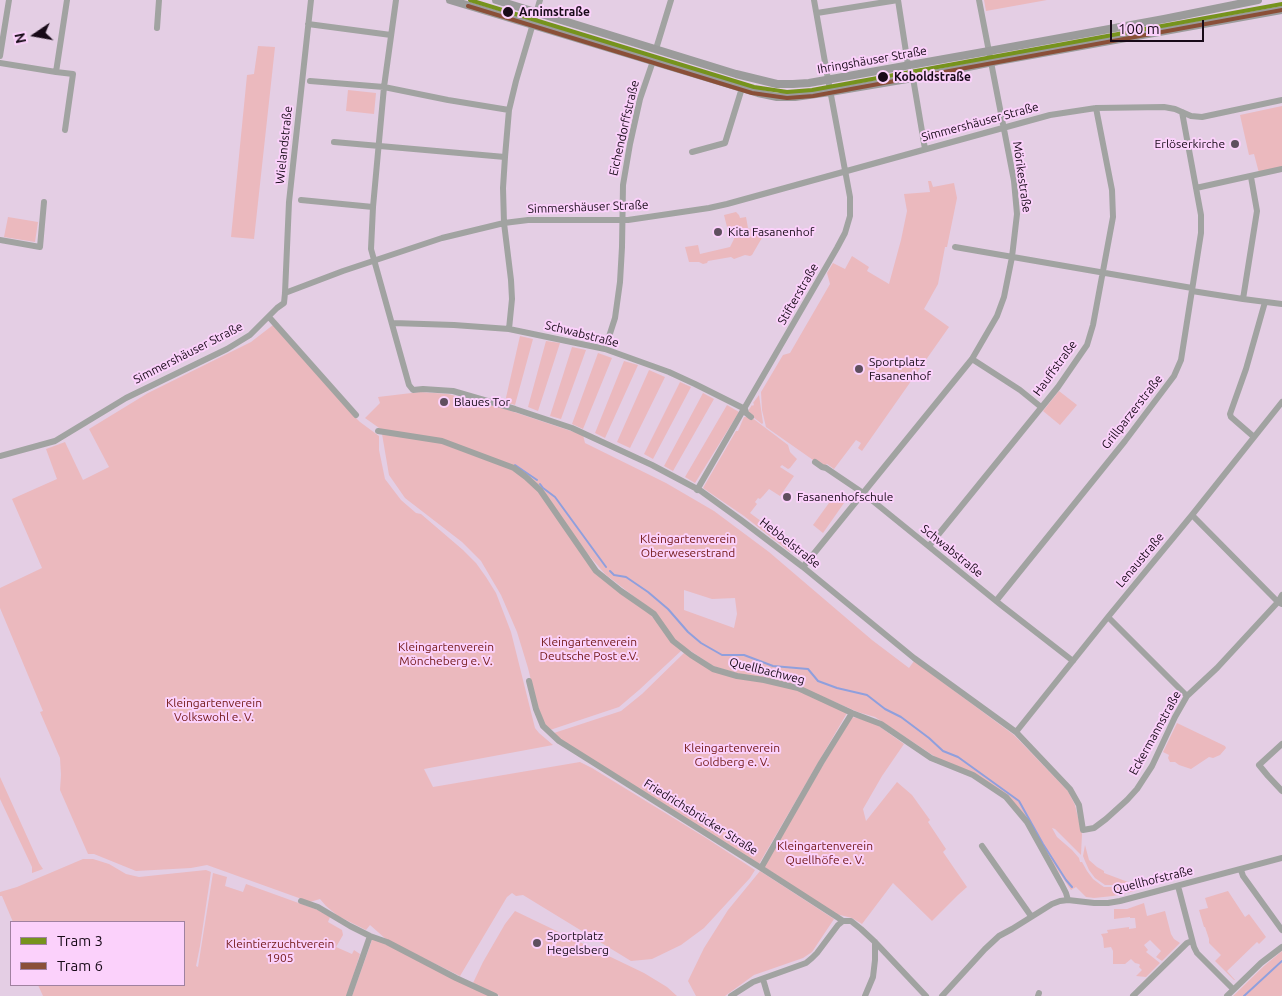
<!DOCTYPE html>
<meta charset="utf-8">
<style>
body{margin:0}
#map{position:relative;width:1282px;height:996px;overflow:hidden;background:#e4cee4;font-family:Ubuntu,sans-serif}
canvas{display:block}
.legend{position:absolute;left:10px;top:921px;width:175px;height:65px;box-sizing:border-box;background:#fbd1fb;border:1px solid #a081a0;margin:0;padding:6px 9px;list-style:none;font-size:15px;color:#180a18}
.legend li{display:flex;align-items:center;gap:10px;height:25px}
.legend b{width:25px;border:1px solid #a081a0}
.north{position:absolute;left:10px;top:10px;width:50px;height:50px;-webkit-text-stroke:4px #fbd1fb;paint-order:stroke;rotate:258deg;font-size:14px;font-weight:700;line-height:20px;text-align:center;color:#180a18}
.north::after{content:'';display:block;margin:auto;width:18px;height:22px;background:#180a18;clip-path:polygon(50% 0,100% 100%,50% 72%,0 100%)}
.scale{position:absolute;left:1110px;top:20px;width:94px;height:22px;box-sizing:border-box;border:2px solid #180a18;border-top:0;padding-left:6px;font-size:15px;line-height:18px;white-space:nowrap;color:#180a18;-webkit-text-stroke:4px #fbd1fb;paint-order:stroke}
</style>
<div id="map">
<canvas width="1282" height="996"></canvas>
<ul class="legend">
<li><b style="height:6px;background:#76931d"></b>Tram 3</li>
<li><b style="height:6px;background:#8a4f38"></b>Tram 6</li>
</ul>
<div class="north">N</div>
<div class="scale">100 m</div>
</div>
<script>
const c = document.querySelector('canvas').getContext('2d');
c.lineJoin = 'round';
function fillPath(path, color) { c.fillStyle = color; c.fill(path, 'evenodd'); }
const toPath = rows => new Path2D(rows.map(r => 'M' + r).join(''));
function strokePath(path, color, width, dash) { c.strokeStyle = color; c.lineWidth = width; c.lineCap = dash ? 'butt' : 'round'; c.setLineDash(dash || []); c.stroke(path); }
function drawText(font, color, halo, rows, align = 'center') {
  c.font = font + ' Ubuntu,sans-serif'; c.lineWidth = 4; c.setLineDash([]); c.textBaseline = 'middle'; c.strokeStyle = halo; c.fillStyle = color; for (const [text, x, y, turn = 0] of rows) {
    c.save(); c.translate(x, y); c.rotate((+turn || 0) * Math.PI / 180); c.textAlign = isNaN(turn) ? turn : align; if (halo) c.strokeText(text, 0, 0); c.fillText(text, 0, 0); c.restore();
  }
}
fillPath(toPath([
 [984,0,1047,0,986,11],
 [258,46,275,47,254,239,231,237,247,75,254,74],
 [348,90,376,93,374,114,346,111],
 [1282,106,1282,167,1259,173,1254,154,1249,155,1240,115],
 [928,181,931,181,933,187,954,183,957,198,947,247,945,247,938,284,924,309,949,327,862,451,858,448,861,443,856,440,834,469,827,464,823,467,766,427,762,410,761,392,783,355,790,353,830,284,827,273,833,263,845,269,852,256,869,267,867,271,889,284,901,240,907,211,904,194,930,192],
 [736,212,739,215,740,218,746,217,748,228,763,236,752,255,750,256,745,255,734,259,731,257,708,261,707,263,703,264,699,262,689,262,685,247,698,245,700,254,730,247,734,239,731,227,727,227,724,215],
 [8,217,38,222,35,242,4,237],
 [273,325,353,415,360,422,379,436,379,450,385,479,401,500,416,513,421,514,463,550,476,563,486,577,496,593,511,632,535,728,539,733,553,745,424,769,433,787,580,762,592,768,706,838,755,870,750,878,704,928,681,945,652,959,631,961,523,895,516,896,512,893,507,897,460,976,395,944,387,940,370,925,366,930,338,916,326,906,320,899,310,902,207,865,191,868,136,871,94,854,88,854,60,790,61,775,60,758,40,712,43,711,0,608,0,588,42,568,12,499,57,479,46,449,65,442,83,480,109,467,89,429,148,393,251,342],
 [520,336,533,339,515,405,505,402],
 [546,341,560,343,538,411,528,407],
 [572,347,586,350,561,419,550,416],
 [598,353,612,358,583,429,572,424],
 [624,361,638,365,605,438,595,433],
 [649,370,665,377,630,448,617,442],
 [680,382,691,387,653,459,644,454],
 [1059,391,1077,405,1060,425,1043,411],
 [420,392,448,394,502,408,583,435,585,443,666,483,714,511,769,552,872,640,909,668,914,661,1014,735,1068,791,1075,805,1082,834,1081,855,1055,829,1052,828,1057,837,1072,850,1079,858,1080,862,1082,862,1087,871,1093,879,1101,885,1104,887,1123,887,1132,883,1140,885,1135,891,1113,896,1094,898,1086,897,1076,887,1071,890,1006,795,934,756,875,717,858,712,798,686,736,673,713,666,673,639,654,612,605,574,587,553,526,474,443,439,382,430,365,418,380,403,378,397],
 [684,590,712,599,735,598,737,614,734,628,684,610],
 [703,393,714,399,673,471,664,466],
 [759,395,763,423,762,424,753,417,748,411,752,405,753,406,754,404,753,403],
 [727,405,739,412,695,483,685,477],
 [744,417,751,417,788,445,790,452,797,459,790,468,788,469,782,465,780,467,794,476,780,496,769,489,763,496,760,499,758,498,755,502,757,504,750,513,795,546,790,552,744,516,703,488,736,431,738,431],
 [382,434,444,443,510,468,528,480,545,499,597,574,647,611,682,650,639,690,619,707,550,730,544,725,538,709,528,668,517,632,501,595,481,561,462,542,405,498,389,475],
 [834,496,844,503,823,533,813,525],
 [685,652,713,670,797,690,847,713,759,864,560,740,554,733,621,711,642,694],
 [852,717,866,720,876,724,904,744,882,776,863,809,866,821,897,782,912,795,930,820,928,822,946,849,943,852,967,887,958,895,932,921,893,883,862,924,852,918,836,914,764,867,820,770],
 [1177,723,1225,746,1226,748,1220,755,1213,758,1209,757,1191,769,1179,765,1175,762,1170,762,1168,758,1169,755,1163,752],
 [0,777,39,863,43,869,32,873,32,867,0,799],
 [1085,845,1089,860,1097,867,1104,871,1104,873,1128,882,1122,885,1105,885,1095,878,1089,870,1085,861,1083,856],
 [83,859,93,859,109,864,126,874,139,877,206,870,211,872,200,946,196,966,198,967,213,873,227,877,225,886,243,892,246,884,318,910,330,917,328,922,342,930,343,935,336,947,352,954,354,950,360,954,347,996,43,996,38,985,184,985,184,922,13,922,2,896,0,896,0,892,17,887],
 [760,871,834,919,812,952,803,958,754,975,725,996,696,996,688,981,704,948,728,910],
 [1228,891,1245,917,1249,914,1266,937,1259,944,1257,942,1227,971,1235,980,1234,980,1215,961,1221,955,1209,943,1209,939,1205,927,1204,927,1199,910,1208,908,1205,898],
 [1144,903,1147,916,1165,911,1171,934,1174,939,1180,943,1162,961,1156,957,1161,951,1150,940,1144,945,1148,950,1146,952,1160,963,1146,977,1136,976,1142,970,1139,967,1140,965,1139,964,1135,963,1131,959,1125,964,1113,964,1113,951,1111,947,1104,948,1103,938,1101,934,1108,933,1107,930,1129,927,1129,929,1136,928,1135,918,1130,918,1130,917,1114,919,1114,909,1127,909],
 [515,911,644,973,667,987,677,996,500,996,473,983,483,962,505,924],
 [373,939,386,944,490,996,352,996,372,940],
 [1282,951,1282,995,1281,996,1233,996,1264,966]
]), '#ebb9be');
strokePath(toPath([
 [515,465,537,480],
 [540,484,543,488,555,497,606,567],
 [610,571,614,575,626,577,648,592,668,609,688,632,701,643,722,655,744,655,773,666,808,669,818,681,837,688,867,695,885,709,901,717,929,738,943,751,958,757,1019,801,1043,844,1066,880,1072,887],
 [1244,996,1282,961]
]), '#8f9fdd', 2);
strokePath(toPath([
 [396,0,384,87,373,207,371,249,402,360,409,385,413,390,423,389,453,391,515,409,572,428,652,465,701,491,741,520,803,567,914,658,1016,732,1070,789,1079,805,1083,830,1094,828,1106,819,1127,800,1137,789,1152,766,1175,717,1187,696,1217,668,1278,602,1282,595],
 [898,0,908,65],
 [817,13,898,0],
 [308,24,391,35],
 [157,28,159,0],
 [656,49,671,0],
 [0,56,9,0],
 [0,63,56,72],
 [913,78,925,149],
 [310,81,384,87,448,100,509,110],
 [65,130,73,74,56,72,67,0],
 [334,142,505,157],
 [692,152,725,143,742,88],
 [1196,188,1282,169],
 [301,200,373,207],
 [0,240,40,247,44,202],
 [955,247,1192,288],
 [1192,291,1243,299,1282,304],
 [285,293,343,271,442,238,504,223,528,220,628,220,709,208,727,204,1050,115,1096,108,1164,107,1175,109,1191,116,1202,117,1282,100],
 [1243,299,1257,211,1251,177],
 [269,317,356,415],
 [393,323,454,325,509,329,605,349,669,372,695,384,745,409,746,413,751,417],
 [509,329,512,299,511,280,504,223,503,188,505,157,509,110,516,81,540,0],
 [605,349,615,318,620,282,622,247,623,185,630,144,640,99,653,61],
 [972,359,1020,390,1041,407],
 [378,431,442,441,514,468,526,477,540,490,596,571,621,591,647,609,654,614,673,641,691,655,713,669,737,676,764,680,798,688,852,713,881,724,931,758,973,775,1006,797,1027,822,1062,885,1066,893,1068,900],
 [1254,437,1231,417,1230,414,1246,369,1265,302],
 [0,456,55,441,126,398,227,349,250,335,277,308,284,303,285,293,289,202,311,0],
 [815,462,822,467,826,468,863,493,1001,605,1073,661],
 [697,490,837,248,845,233,850,216,850,197,828,79,814,0],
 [1192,515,1278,602,1282,604],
 [929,546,1058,387,1087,345,1093,325,1113,217,1112,190,1096,108],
 [803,567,972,359,997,316,1004,297,1012,257,1017,214,1014,181,979,0],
 [996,601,1125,441,1174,376,1181,360,1201,233,1201,215,1182,112],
 [1108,617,1187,696],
 [529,681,536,709,543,726,559,741,761,868,837,917,843,921,851,921,861,929,875,942,926,996],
 [1016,732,1108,617,1192,515,1282,402],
 [1282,744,1259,765,1268,776,1282,791],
 [982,846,1031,916],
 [761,868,821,763,852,713],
 [1241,870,1243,876,1282,930],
 [1178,886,1194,947,1197,953,1233,989],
 [301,901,318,907,350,926,370,936,387,942,456,978,495,996],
 [763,979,768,996],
 [349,996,370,936],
 [731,996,753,982,806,963,812,958,817,953,838,925,843,921],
 [865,996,873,977,875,960,875,942],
 [942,996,985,949,999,936,1012,929,1052,904,1060,901,1068,900,1094,903,1108,903,1120,901,1282,858],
 [1038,996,1039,993],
 [1133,996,1187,943,1192,941],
 [1227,996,1261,963,1282,947]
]), '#a1a3a1', 6);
strokePath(toPath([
 [450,0,758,93,777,97,795,97,830,92,913,78,998,61,1282,10],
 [496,0,736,74,777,84,793,84,809,83,989,51,1164,19,1258,0]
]), '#9b9b9b', 8);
strokePath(toPath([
 [470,0,754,87,787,92,812,90,1282,4]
]), '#76931d', 4);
strokePath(toPath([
 [468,6,752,93,787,98,813,96,1282,10]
]), '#8a4f38', 4);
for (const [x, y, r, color] of [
 [508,12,6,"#180a18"],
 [883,77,6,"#180a18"],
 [1235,144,5,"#5f4f5f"],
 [718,232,5,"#5f4f5f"],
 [859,369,5,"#5f4f5f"],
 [444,402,5,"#5f4f5f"],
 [787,497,5,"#5f4f5f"],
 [537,943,5,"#5f4f5f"]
]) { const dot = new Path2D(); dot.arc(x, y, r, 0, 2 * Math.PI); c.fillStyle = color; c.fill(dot); strokePath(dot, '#fbd1fb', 2); }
drawText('bold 12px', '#180a18', '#fbd1fb', [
 ["Arnimstraße",519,12],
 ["Koboldstraße",894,77]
], 'left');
drawText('12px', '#180a18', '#fbd1fb', [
 ["Ihringshäuser Straße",872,60,-10],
 ["Simmershäuser Straße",980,122,-15],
 ["Eichendorffstraße",624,128,-77],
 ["Wielandstraße",284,145,-84],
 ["Mörikestraße",1022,177,82],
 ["Simmershäuser Straße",588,207,-2],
 ["Stifterstraße",798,294,-60],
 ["Schwabstraße",582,334,14],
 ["Simmershäuser Straße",188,353,-27],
 ["Hauffstraße",1055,368,-54],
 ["Grillparzerstraße",1132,412,-52],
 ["Hebbelstraße",790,543,38],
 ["Schwabstraße",952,551,39],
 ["Lenaustraße",1140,560,-50],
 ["Quellbachweg",767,671,14],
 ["Eckermannstraße",1155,733,-61],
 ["Friedrichsbrücker Straße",701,817,32],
 ["Quellhofstraße",1153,880,-14]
]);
drawText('12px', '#180a18', '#fbd1fb', [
 ["Erlöserkirche",1225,144,"right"],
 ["Kita Fasanenhof",728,232],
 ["Sportplatz",869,362],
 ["Fasanenhof",869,376],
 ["Blaues Tor",454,402],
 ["Fasanenhofschule",797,497],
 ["Sportplatz",547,936],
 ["Hegelsberg",547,950]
], 'left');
drawText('12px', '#721817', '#fbd1fb', [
 ["Kleingartenverein",688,539],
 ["Oberweserstrand",688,553],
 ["Kleingartenverein",589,642],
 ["Deutsche Post e.V.",589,656],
 ["Kleingartenverein",446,647],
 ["Möncheberg e. V.",446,661],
 ["Kleingartenverein",214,703],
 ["Volkswohl e. V.",214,717],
 ["Kleingartenverein",732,748],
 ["Goldberg e. V.",732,762],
 ["Kleingartenverein",825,846],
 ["Quellhöfe e. V.",825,860],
 ["Kleintierzuchtverein",280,944],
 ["1905",280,958]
]);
</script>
